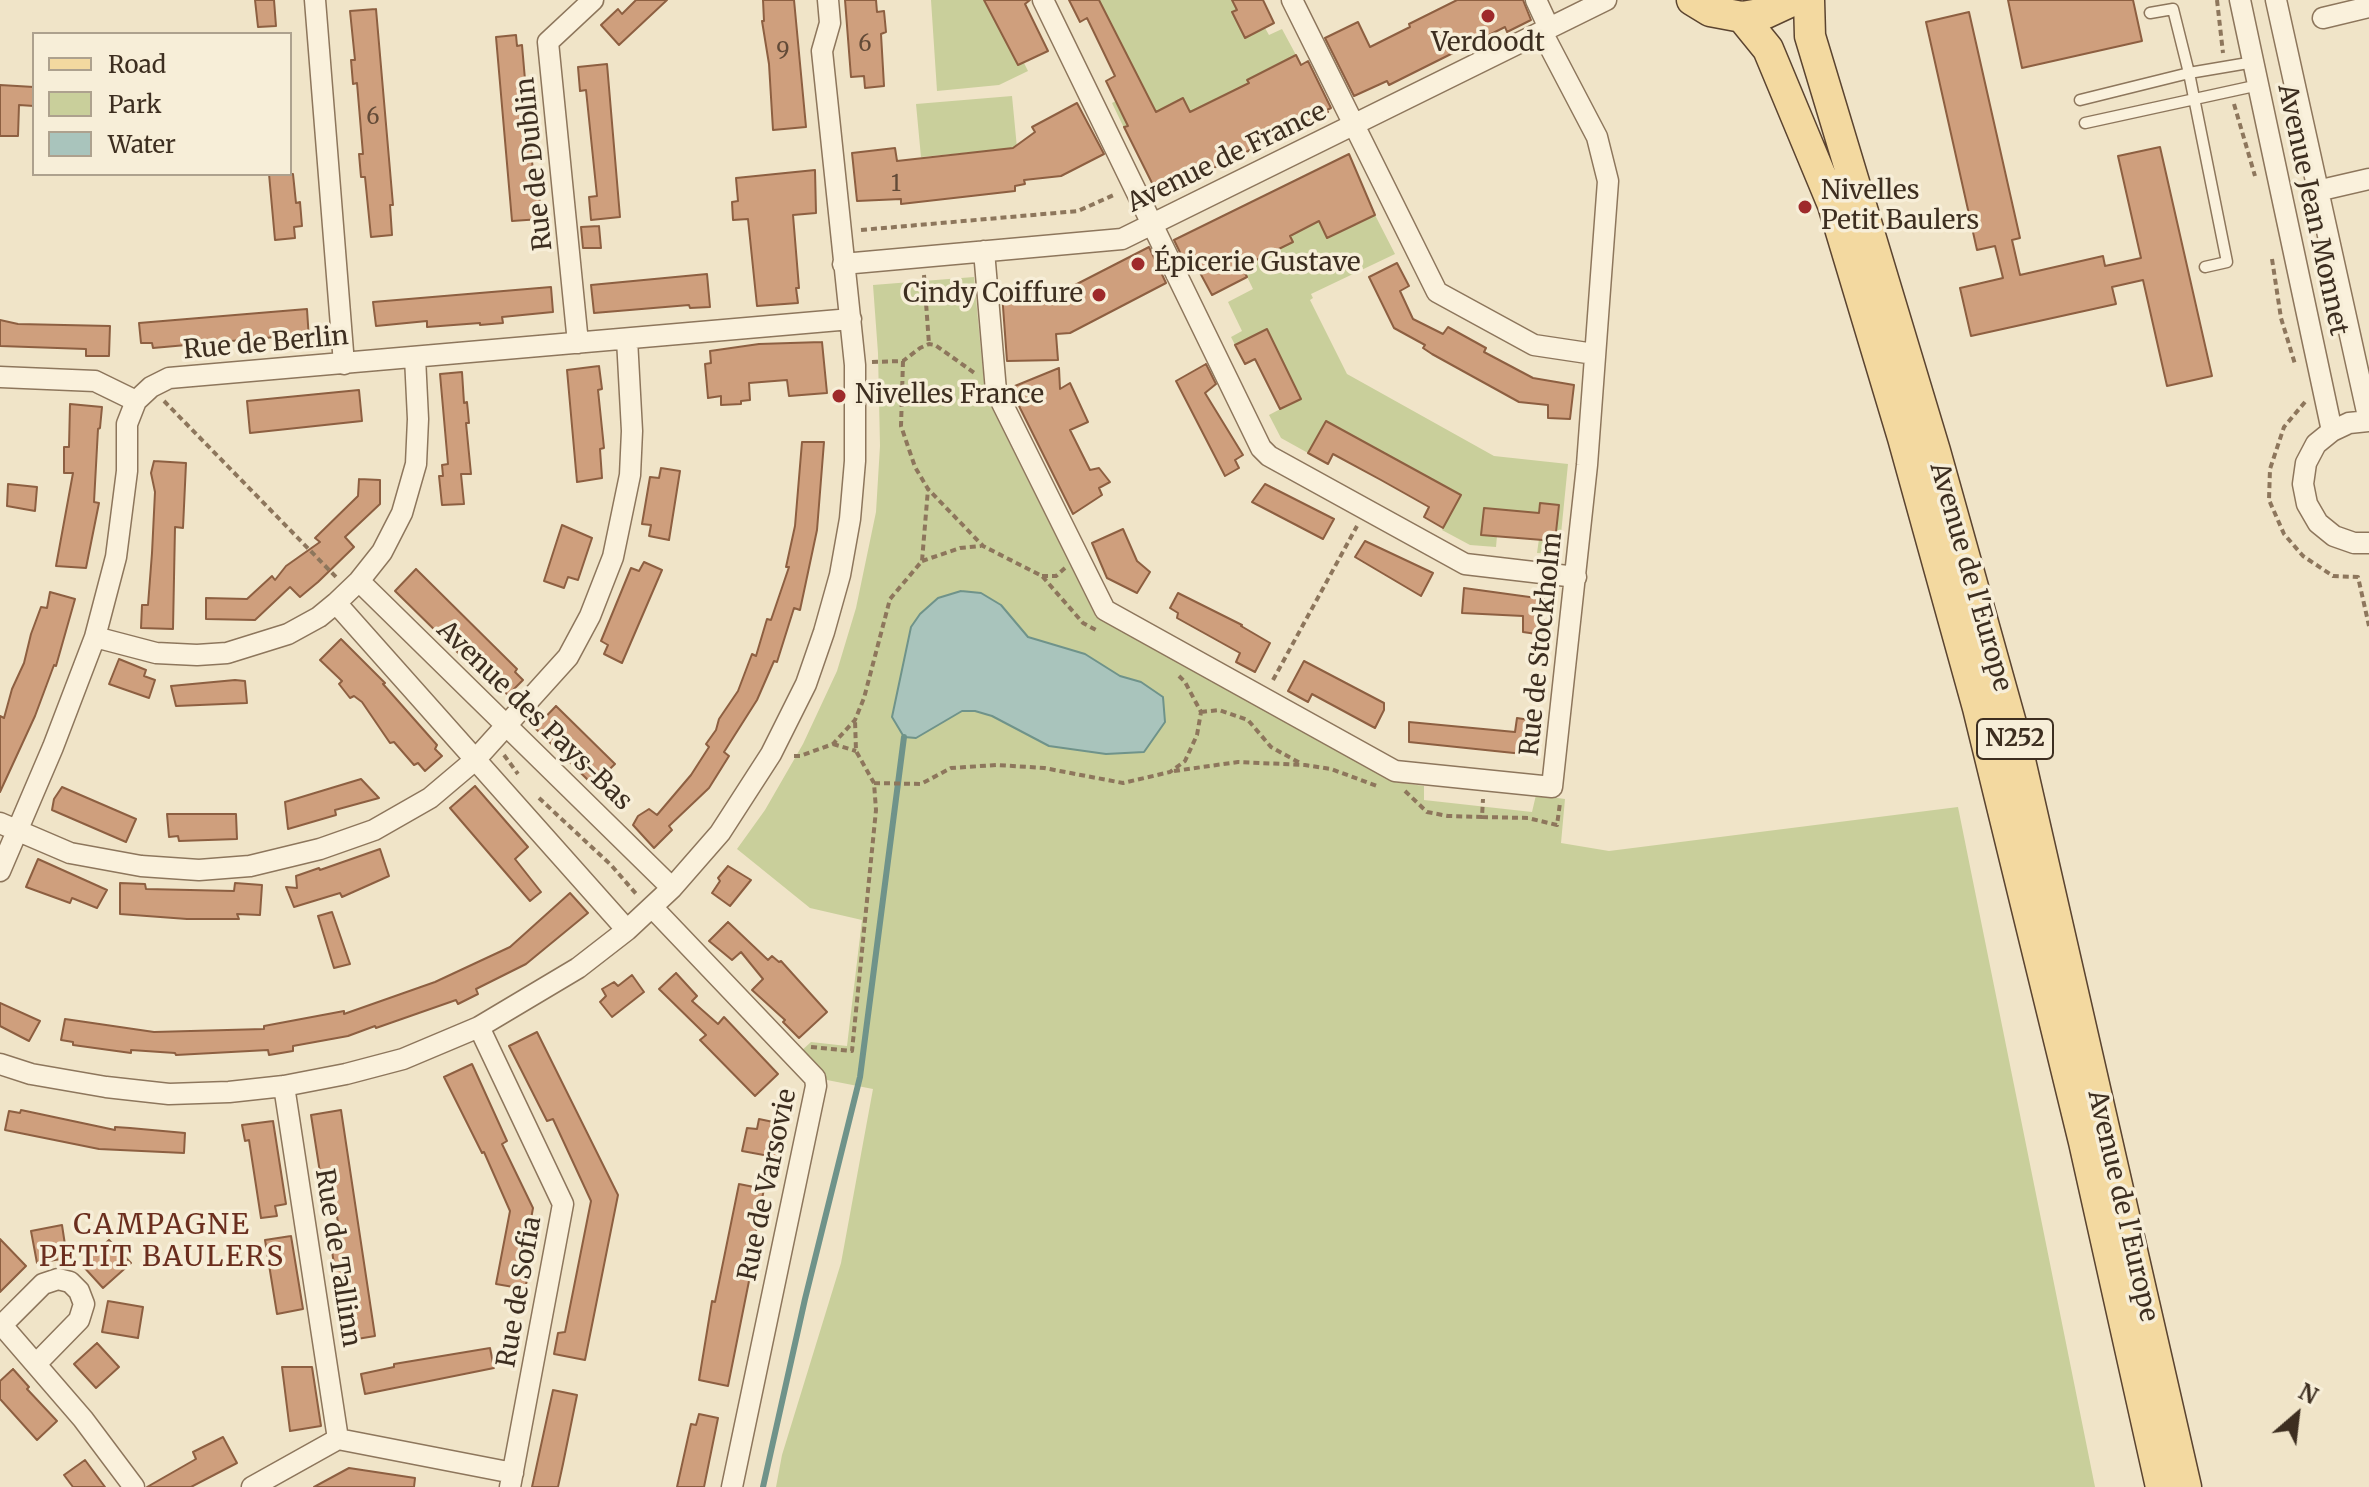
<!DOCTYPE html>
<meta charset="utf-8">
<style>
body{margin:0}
#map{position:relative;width:2369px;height:1487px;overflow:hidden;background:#f0e4c8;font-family:Merriweather,serif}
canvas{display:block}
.legend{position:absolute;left:32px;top:32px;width:260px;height:144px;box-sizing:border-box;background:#f7eed8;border:2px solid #ada18e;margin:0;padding:10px 14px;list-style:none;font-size:24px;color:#3d2e20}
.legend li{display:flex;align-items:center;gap:16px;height:40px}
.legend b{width:40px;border:2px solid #ada18e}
.north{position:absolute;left:2257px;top:1375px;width:80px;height:80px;-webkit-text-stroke:6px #f7eed8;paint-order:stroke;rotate:28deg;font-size:22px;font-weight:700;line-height:32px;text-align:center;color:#3d2e20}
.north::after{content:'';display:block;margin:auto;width:28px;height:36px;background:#3d2e20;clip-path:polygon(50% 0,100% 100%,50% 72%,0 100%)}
</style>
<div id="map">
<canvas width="2369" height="1487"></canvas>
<ul class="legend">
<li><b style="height:10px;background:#f3d9a0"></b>Road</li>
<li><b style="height:22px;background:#c9cf9b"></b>Park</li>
<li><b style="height:22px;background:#a9c4bc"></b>Water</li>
</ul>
<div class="north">N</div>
</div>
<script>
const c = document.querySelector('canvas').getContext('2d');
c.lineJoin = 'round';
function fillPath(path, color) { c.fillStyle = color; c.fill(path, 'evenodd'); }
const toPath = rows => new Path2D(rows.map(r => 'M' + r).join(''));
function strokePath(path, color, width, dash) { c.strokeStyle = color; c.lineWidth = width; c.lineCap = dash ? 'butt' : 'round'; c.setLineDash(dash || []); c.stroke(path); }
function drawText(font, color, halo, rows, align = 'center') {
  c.font = font + ' Merriweather,serif'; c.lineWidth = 7; c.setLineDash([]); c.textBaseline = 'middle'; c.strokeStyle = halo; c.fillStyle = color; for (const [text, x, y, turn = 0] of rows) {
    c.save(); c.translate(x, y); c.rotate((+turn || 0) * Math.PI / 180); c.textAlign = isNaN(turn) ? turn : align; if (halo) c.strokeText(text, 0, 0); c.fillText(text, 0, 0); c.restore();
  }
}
fillPath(toPath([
 [931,0,984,0,993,18,998,16,1006,40,1018,65,1024,63,1028,71,999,85,937,91],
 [1099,0,1232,0,1237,10,1232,12,1245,37,1265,28,1269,35,1282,29,1296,55,1247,80,1250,86,1187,135,1183,99,1124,128,1112,103,1143,87],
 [1012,96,1017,148,921,157,916,104],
 [1375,215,1395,254,1311,294,1313,298,1310,300,1347,374,1494,456,1568,464,1559,554,1537,553,1539,539,1558,505,1540,503,1538,518,1532,513,1484,508,1481,534,1497,536,1496,547,1470,545,1442,530,1461,495,1327,421,1308,453,1281,438,1269,415,1301,398,1267,329,1235,345,1231,337,1242,331,1228,302,1253,289,1237,256,1266,255,1292,242,1290,236,1311,225,1308,218],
 [974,277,985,394,1096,617,1395,782,1424,786,1424,800,1532,812,1536,795,1565,799,1561,843,1609,851,1958,807,2095,1487,776,1487,782,1455,841,1263,873,1089,827,1080,800,1052,811,1042,847,1046,862,920,810,908,737,849,765,810,803,744,837,671,856,608,876,512,880,446,878,353,873,285]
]), '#c9cf9b');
const water = toPath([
 [961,591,981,593,1001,605,1028,637,1085,654,1120,676,1141,682,1163,697,1165,722,1144,752,1106,754,1049,746,992,716,975,711,962,711,916,738,904,737,892,717,911,627,920,614,938,598,961,591]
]);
fillPath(water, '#a9c4bc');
strokePath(water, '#6f938a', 2);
strokePath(toPath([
 [763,1487,805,1299,860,1077,904,737]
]), '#6f938a', 6);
const building = toPath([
 [255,0,274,0,276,26,258,27,255,0],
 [636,0,667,0,619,45,601,25,618,9,622,14,636,0],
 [763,0,794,0,806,127,773,130,769,64,762,21,764,21,763,0],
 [845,0,876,0,877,12,884,11,886,32,881,34,884,86,865,88,864,76,851,77,845,0],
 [984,0,1030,0,1025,4,1048,51,1018,65,984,0],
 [1069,0,1099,0,1156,112,1183,98,1190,112,1249,83,1247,80,1296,55,1301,65,1308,61,1331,108,1327,110,1328,112,1158,195,1124,127,1128,126,1106,81,1115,76,1087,18,1080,22,1069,0],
 [1232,0,1263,0,1274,23,1245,38,1232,12,1237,10,1232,0],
 [1457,0,1523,0,1531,20,1507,32,1505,27,1389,85,1387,81,1354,96,1325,38,1358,22,1370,47,1410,27,1409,24,1457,0],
 [2008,0,2133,0,2142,41,2022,68,2008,0],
 [376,9,393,205,390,205,392,235,371,237,365,177,361,177,359,154,363,154,357,83,353,84,351,60,355,60,350,11,376,9],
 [1969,12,2020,238,2012,240,2020,275,2103,256,2105,266,2141,258,2118,156,2160,147,2212,376,2167,386,2143,280,2112,287,2116,304,1971,336,1960,288,2003,278,1995,246,1977,250,1926,22,1969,12],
 [516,35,517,46,522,45,535,195,539,194,541,219,512,221,496,37,516,35],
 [607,64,620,217,591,220,589,197,597,196,586,90,580,91,578,67,607,64],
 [0,85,34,87,34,106,19,105,18,136,0,136,0,85],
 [1077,103,1104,154,1061,176,1024,180,1025,184,1015,186,1015,191,901,204,901,199,857,201,852,153,895,148,897,161,1013,148,1035,132,1032,127,1077,103],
 [1349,154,1375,215,1327,238,1319,221,1290,236,1293,242,1242,267,1247,277,1212,295,1198,269,1190,273,1174,240,1349,154],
 [815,170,816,213,793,215,799,288,796,288,798,303,757,306,748,219,733,220,732,202,738,201,736,178,815,170],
 [269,174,293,174,296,203,300,202,302,226,294,227,295,238,275,240,269,174],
 [599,226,601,248,583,248,581,227,599,226],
 [1149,247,1166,283,1070,333,1056,334,1058,360,1007,361,1002,293,1073,286,1149,247],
 [1397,263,1409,286,1400,291,1413,319,1443,334,1448,327,1486,348,1484,352,1533,378,1574,385,1570,419,1548,418,1548,405,1519,402,1432,354,1423,348,1425,345,1394,328,1369,277,1397,263],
 [707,274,710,307,690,308,689,305,594,313,591,285,707,274],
 [551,287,553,312,502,317,503,323,480,325,480,323,427,327,427,321,376,326,373,302,551,287],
 [307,309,309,340,287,342,287,336,153,348,152,343,141,343,139,323,307,309],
 [0,320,18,324,110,326,109,356,86,356,86,349,0,346,0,320],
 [1267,329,1301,399,1280,409,1255,359,1245,364,1235,345,1267,329],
 [822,342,827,393,789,396,787,380,749,383,750,400,741,401,741,404,721,405,721,396,708,398,705,364,711,363,710,351,759,344,822,342],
 [1206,364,1216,384,1205,393,1243,455,1235,460,1239,468,1225,476,1176,381,1206,364],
 [599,366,602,389,598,390,604,448,600,449,602,478,577,482,567,370,599,366],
 [1059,368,1060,389,1070,383,1088,422,1070,430,1090,470,1099,468,1110,482,1099,488,1102,495,1073,514,1010,388,1059,368],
 [462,372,464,403,467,402,468,412,469,423,466,423,471,474,461,474,464,504,442,505,439,476,443,476,442,465,448,464,440,374,462,372],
 [359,390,362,421,250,433,247,401,359,390],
 [70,404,102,407,100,428,98,429,94,502,99,503,86,568,56,566,73,473,64,473,64,447,69,447,70,404],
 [1326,421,1461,495,1443,528,1424,517,1429,507,1381,480,1333,454,1328,464,1308,453,1326,421],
 [802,442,824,442,817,530,800,610,794,608,777,662,774,661,757,700,724,752,729,756,709,788,669,826,672,830,654,848,633,825,638,816,649,809,657,815,691,775,709,747,706,744,716,730,719,719,738,691,752,654,756,656,767,619,771,620,789,567,786,567,795,526,802,442],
 [154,461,186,463,183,528,175,527,173,629,141,628,142,605,148,605,152,553,155,492,151,473,154,461],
 [661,468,680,471,669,540,649,536,651,525,642,524,650,477,659,478,661,468],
 [359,479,380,480,380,504,345,537,354,547,318,582,300,597,290,587,255,620,206,619,206,598,247,599,272,576,275,580,286,566,320,542,315,538,358,496,359,479],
 [8,484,37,487,35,511,7,506,8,484],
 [1265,484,1334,519,1323,539,1252,502,1265,484],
 [1540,503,1559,505,1555,541,1481,535,1484,508,1539,513,1540,503],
 [562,525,592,538,578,580,568,577,564,588,544,581,562,525],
 [1123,529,1137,561,1150,572,1137,593,1107,578,1092,543,1123,529],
 [1365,541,1433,573,1421,596,1355,557,1365,541],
 [644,562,662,570,622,663,604,654,608,645,601,641,631,568,639,571,644,562],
 [416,569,517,669,515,672,523,680,508,695,499,687,496,690,395,591,416,569],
 [1464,588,1544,599,1543,635,1523,632,1523,616,1462,613,1464,588],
 [50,592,75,599,56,666,54,665,35,716,0,792,0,716,4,718,12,689,24,663,31,634,41,607,47,608,50,592],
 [1178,593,1242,625,1241,626,1270,643,1255,672,1236,662,1240,653,1177,618,1178,613,1170,608,1178,593],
 [341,639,385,683,383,684,437,745,435,749,442,756,425,771,418,763,414,765,394,742,390,743,362,702,354,696,350,698,339,684,342,681,320,660,341,639],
 [119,659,146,670,144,676,155,680,149,698,109,684,119,659],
 [1304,661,1384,703,1384,710,1375,728,1312,694,1308,702,1288,691,1304,661],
 [235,680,245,681,247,703,176,706,171,686,235,680],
 [556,706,615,764,593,785,535,728,556,706],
 [1517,718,1536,721,1533,755,1409,742,1409,722,1515,732,1517,718],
 [361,779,379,798,335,810,336,815,288,829,285,802,361,779],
 [475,786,528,847,515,859,541,892,530,901,450,808,475,786],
 [62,787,136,819,126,842,52,810,54,799,62,787],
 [167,814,236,814,237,839,179,841,178,836,169,837,167,814],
 [380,849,389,876,342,897,340,893,294,907,286,887,297,888,296,876,319,868,320,870,380,849],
 [38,859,107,890,97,908,72,898,70,903,26,887,38,859],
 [728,866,751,880,730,906,712,893,720,881,718,878,728,866],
 [120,883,145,884,146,889,234,891,235,883,262,885,260,915,237,914,239,919,187,919,120,914,120,883],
 [570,893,588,913,526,964,476,989,478,994,458,1004,456,1000,376,1028,375,1026,348,1036,293,1046,293,1051,269,1055,268,1050,176,1055,175,1053,131,1050,131,1053,73,1045,73,1042,61,1040,65,1019,154,1032,264,1029,264,1026,344,1011,344,1014,435,982,510,947,570,893],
 [332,912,350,964,334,968,318,916,332,912],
 [728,922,768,960,772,956,779,962,781,961,827,1012,799,1038,783,1022,785,1020,752,990,763,979,741,952,732,960,709,941,728,922],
 [676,973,697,996,692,1001,718,1024,724,1017,778,1074,755,1096,700,1040,706,1035,659,989,676,973],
 [632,975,644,992,612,1017,600,1002,606,996,602,989,614,982,618,986,632,975],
 [0,1003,40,1021,29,1041,0,1026,0,1003],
 [537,1032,618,1195,585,1360,554,1354,558,1333,565,1332,591,1201,553,1119,547,1121,509,1046,537,1032],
 [472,1064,507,1141,502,1144,533,1208,523,1264,530,1266,525,1289,496,1284,510,1211,484,1152,482,1153,444,1077,472,1064],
 [21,1110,115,1130,115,1127,130,1128,185,1133,184,1153,99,1149,5,1130,9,1111,20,1113,21,1110],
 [341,1110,375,1336,357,1339,351,1302,340,1304,329,1231,339,1229,334,1197,324,1198,311,1115,341,1110],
 [759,1119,778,1123,776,1133,785,1135,780,1158,742,1151,747,1128,757,1129,759,1119],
 [273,1121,286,1204,275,1206,277,1216,261,1218,249,1140,245,1141,242,1125,273,1121],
 [739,1184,764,1189,752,1250,755,1251,728,1386,699,1380,712,1301,715,1302,739,1184],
 [62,1225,67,1258,37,1263,31,1231,62,1225],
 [291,1236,303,1309,277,1314,265,1240,291,1236],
 [0,1239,26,1266,0,1292,0,1239],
 [109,1240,131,1263,103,1288,82,1265,109,1240],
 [108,1301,143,1307,138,1338,102,1332,108,1301],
 [97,1343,119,1367,96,1388,74,1364,97,1343],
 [490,1348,494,1368,365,1394,361,1374,394,1367,394,1364,490,1348],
 [282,1367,312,1367,321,1426,290,1431,282,1367],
 [13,1369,29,1387,27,1389,57,1421,37,1440,0,1399,0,1381,13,1369],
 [553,1390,577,1395,563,1464,558,1487,532,1487,553,1390],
 [699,1414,718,1418,704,1487,677,1487,691,1424,696,1425,699,1414],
 [223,1437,237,1463,191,1487,147,1487,196,1459,193,1452,223,1437],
 [85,1460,105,1487,73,1487,64,1475,85,1460],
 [349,1468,415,1478,414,1487,314,1487,349,1468]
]);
fillPath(building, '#cf9f7d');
strokePath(building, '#8d5f41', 2);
const lane = toPath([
 [2150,13,2173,9,2189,73,2227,262,2205,267],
 [2080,100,2189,73,2254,62],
 [2085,123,2259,85]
]);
const street = toPath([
 [315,0,344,364],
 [1043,0,1261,448,1269,456,1465,564,1576,577],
 [1292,0,1437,292,1534,345,1594,354],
 [1536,0,1549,28],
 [2240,0,2332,431],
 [2276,0,2369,421],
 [2323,18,2369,7],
 [2317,191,2369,179],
 [984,251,996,391,1105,610,1395,771,1552,787,1587,465,1608,181,1597,137,1542,32],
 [843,264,1122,239,1606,0],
 [578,343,548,42,593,0],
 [0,377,95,381,136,401],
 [2369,421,2349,423,2332,431,2316,444,2306,463,2303,484,2307,504,2318,523,2334,536,2354,543,2369,543],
 [359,581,672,888],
 [336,603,627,930],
 [95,637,156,653,197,655,227,653,288,634,319,617,336,603,359,581,382,552,402,513,416,464,418,419,415,357],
 [0,823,70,853,141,866,199,870,250,866,320,849,374,830,430,798,475,760,568,657,590,616,613,557,630,475,632,431,627,339],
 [0,871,53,747,95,637,116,557,127,471,127,424,136,401,151,387,169,378,851,319],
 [652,907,815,1078,816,1086,732,1487],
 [479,1027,563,1204,510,1487],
 [0,1064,31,1074,106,1087,169,1094,229,1092,284,1086,346,1074,403,1059,479,1027,578,968,627,930,672,888,720,833,771,754,806,684,824,632,840,575,850,519,855,461,855,365,822,51,830,23,828,0],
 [284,1086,338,1439],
 [0,1323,83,1419,134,1487],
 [2,1325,43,1284,58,1279,70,1282,79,1291,84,1304,79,1320,37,1363],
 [252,1487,338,1439,513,1473]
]);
const primary = toPath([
 [1692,0,1710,11,1742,17,1766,13,1794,0],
 [1809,0,1810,36,1935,451,2014,734,2186,1487],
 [1742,17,1768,49,1833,205,1903,438,1978,708,2084,1142,2161,1487]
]);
strokePath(lane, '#8d765c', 13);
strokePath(street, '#8d765c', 23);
strokePath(primary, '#5b4430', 33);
strokePath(toPath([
 [2217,0,2223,53],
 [2234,104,2255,176],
 [861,230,1078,211,1116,194],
 [2272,259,2281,318,2295,364],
 [924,275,929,344],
 [903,361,901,426,915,467,928,489,983,546,1042,576,1083,623,1096,630],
 [872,362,903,361,920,348,929,344,935,345,976,374],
 [164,401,337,578],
 [2305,402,2284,427,2270,469,2269,500,2284,534,2303,556,2333,576,2358,577,2369,626],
 [922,561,960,548,981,546],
 [1042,576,1056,576,1065,568],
 [1273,680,1357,526],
 [1201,712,1219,710,1248,720,1271,747,1300,763],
 [833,744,856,751],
 [504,755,518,774],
 [794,756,800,756,833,744,855,720,864,698,890,599,922,561,928,489],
 [1174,771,1238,762,1305,765,1331,769,1377,786],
 [874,783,921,784,951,768,997,765,1044,768,1123,783,1170,772,1185,761,1197,735,1201,712,1185,682,1177,674],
 [1405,791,1427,812,1448,816,1482,817,1483,799],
 [539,798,611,865,638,896],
 [1482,817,1528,818,1557,825,1560,803],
 [811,1047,852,1051,876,810,874,783,856,751,855,720]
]), '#8d765c', 4, [6, 4]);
strokePath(lane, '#faf1dc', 10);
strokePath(street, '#faf1dc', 20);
strokePath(primary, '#f3d9a0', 30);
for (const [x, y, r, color] of [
 [1488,16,8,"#9e2a2b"],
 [1805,207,8,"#9e2a2b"],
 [1138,264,8,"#9e2a2b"],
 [1099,295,8,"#9e2a2b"],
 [839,396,8,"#9e2a2b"]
]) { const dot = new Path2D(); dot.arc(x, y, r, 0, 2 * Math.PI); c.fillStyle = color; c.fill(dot); strokePath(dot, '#f7eed8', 3); }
drawText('22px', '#624a37', null, [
 ["6",865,45],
 ["9",783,52],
 ["6",373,118],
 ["1",896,185]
]);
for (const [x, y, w] of [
 [2015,739,76]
]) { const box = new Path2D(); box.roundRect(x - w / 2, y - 20, w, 40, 6); c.fillStyle = '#f7eed8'; c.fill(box); strokePath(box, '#3d2e20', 2); }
drawText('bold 24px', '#3d2e20', null, [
 ["N252",2015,739]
]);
drawText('26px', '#3d2e20', '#f7eed8', [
 ["Verdoodt",1488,44,"center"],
 ["Nivelles",1821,192],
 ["Petit Baulers",1821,222],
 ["Épicerie Gustave",1154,264],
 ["Cindy Coiffure",1083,295,"right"],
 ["Nivelles France",855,396]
], 'left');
drawText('26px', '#3d2e20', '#f7eed8', [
 ["Avenue de France",1227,158,-26],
 ["Rue de Dublin",535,164,-96],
 ["Avenue Jean Monnet",2312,210,78],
 ["Rue de Berlin",266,344,-5],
 ["Avenue de l'Europe",1970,577,74],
 ["Rue de Stockholm",1542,644,-84],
 ["Avenue des Pays-Bas",534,716,44],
 ["Rue de Varsovie",768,1185,-78],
 ["Avenue de l'Europe",2122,1206,77],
 ["Rue de Tallinn",337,1258,81],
 ["Rue de Sofia",520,1292,-80]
]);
c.letterSpacing = '2px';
drawText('28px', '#6b2e1e', '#f7eed8', [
 ["CAMPAGNE",162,1226],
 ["PETIT BAULERS",162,1258]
]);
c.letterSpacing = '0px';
</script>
